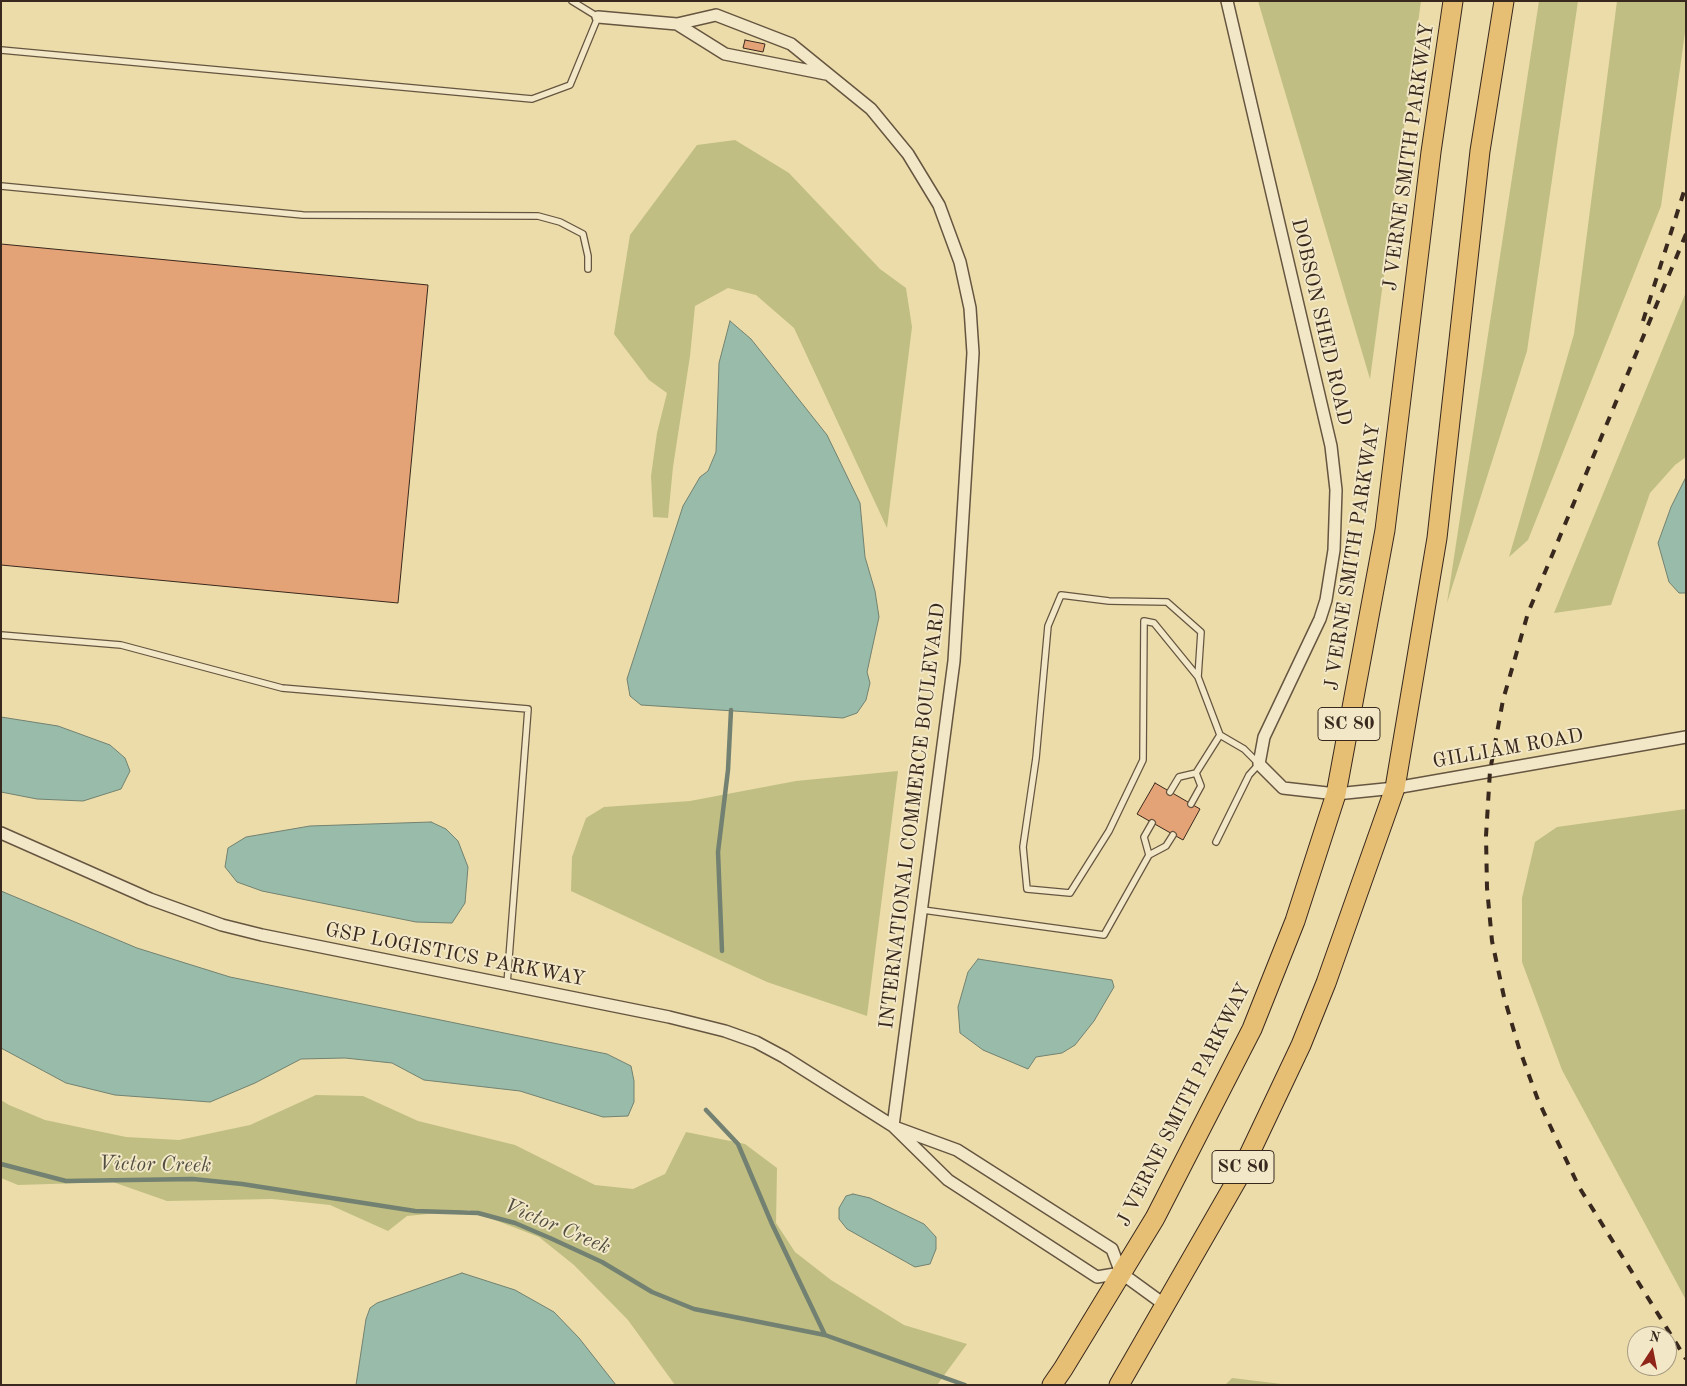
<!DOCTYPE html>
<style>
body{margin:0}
#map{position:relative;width:1687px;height:1386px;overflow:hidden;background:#ebdca9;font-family:"Old Standard TT",serif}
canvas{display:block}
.frame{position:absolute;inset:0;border:2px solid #39281d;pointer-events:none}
.north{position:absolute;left:1627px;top:1326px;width:50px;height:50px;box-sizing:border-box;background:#f2e8c7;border:1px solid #a89b83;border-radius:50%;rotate:11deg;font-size:14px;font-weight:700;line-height:20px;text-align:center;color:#39281d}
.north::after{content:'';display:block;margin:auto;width:18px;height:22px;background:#8f2418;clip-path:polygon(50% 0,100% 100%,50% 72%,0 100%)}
</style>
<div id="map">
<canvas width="1687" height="1386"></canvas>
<div class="frame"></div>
<div class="north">N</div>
</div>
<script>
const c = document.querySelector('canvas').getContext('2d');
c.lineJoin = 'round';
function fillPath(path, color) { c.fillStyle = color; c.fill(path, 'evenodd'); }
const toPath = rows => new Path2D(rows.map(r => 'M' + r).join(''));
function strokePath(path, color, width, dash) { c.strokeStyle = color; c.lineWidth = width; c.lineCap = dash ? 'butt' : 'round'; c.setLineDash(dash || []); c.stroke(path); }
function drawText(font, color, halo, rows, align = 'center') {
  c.font = font + ' "Old Standard TT",serif'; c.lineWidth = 4; c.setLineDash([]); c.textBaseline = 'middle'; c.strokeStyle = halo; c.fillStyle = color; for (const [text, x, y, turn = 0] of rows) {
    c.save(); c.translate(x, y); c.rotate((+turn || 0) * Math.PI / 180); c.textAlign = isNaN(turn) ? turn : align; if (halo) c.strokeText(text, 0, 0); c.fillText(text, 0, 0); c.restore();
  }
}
fillPath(toPath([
 [1258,1,1421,1,1370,379],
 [1539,1,1578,1,1527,351,1447,603],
 [1617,1,1686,1,1686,25,1661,206,1528,540,1509,557,1574,334],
 [735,140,789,173,880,269,906,288,912,327,887,528,794,328,756,295,728,288,695,306,690,356,673,467,668,518,653,517,651,476,657,433,667,393,649,380,614,334,630,235,697,145],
 [1686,292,1686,457,1675,465,1650,493,1611,605,1554,613],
 [898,771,867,1016,767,982,571,891,572,857,586,818,604,807,690,801,796,781],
 [1686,809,1686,1300,1562,1070,1522,962,1522,898,1535,842,1557,827],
 [316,1095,363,1096,418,1121,515,1145,595,1185,633,1189,665,1174,686,1132,745,1144,777,1168,776,1223,795,1252,831,1280,904,1325,967,1344,937,1385,675,1385,628,1320,574,1265,539,1237,469,1210,407,1216,388,1231,330,1205,272,1199,167,1201,113,1182,18,1185,1,1178,1,1100,9,1105,45,1120,126,1137,179,1140,250,1125],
 [1232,1378,1290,1385,1225,1385]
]), '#c0be82');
const water = toPath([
 [730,321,751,339,827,435,860,503,865,557,875,591,879,617,867,672,870,683,866,700,857,713,843,718,641,705,630,696,627,679,683,506,700,477,708,471,716,452,719,363,730,321],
 [1686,477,1686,593,1679,593,1669,582,1658,543,1671,507,1686,477],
 [1,717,58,726,110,745,125,758,130,771,121,789,83,801,37,799,1,792,1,717],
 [431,822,446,829,458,841,468,867,465,903,452,923,416,922,262,891,237,882,225,867,228,848,246,837,310,826,431,822],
 [1,891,137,948,230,977,607,1054,631,1066,634,1081,634,1102,628,1116,603,1117,520,1091,424,1080,392,1063,345,1058,301,1059,255,1083,210,1102,115,1095,66,1083,1,1048,1,891],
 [978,959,1112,980,1114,987,1094,1021,1075,1045,1062,1053,1036,1057,1028,1069,983,1050,960,1033,958,1007,968,972,978,959],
 [853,1194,870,1198,924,1224,936,1237,936,1249,930,1264,915,1267,847,1229,839,1219,839,1208,846,1196,853,1194],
 [462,1273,515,1290,554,1312,579,1338,616,1385,356,1385,366,1319,370,1308,377,1303,462,1273]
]);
fillPath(water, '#98bca9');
strokePath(water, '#728171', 1);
strokePath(toPath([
 [722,951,718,852,728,770,731,710],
 [706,1110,738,1144,772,1224,825,1335],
 [1,1164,66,1181,193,1179,242,1184,415,1211,478,1213,515,1223,550,1238,602,1262,652,1292,694,1309,825,1335,965,1385]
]), '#728171', 4.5);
const building = toPath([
 [745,40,765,44,763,52,743,48,745,40],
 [1,244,428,285,398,603,1,565,1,244],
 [1155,783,1200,809,1183,840,1137,814,1155,783]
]);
fillPath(building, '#e4a277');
strokePath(building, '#39281d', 1);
const service = toPath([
 [1,50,532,99,570,85,598,17,572,1],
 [1,186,303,215,538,216,560,222,583,234,588,256,588,269],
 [1,635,121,645,282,688,528,709,507,984],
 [1170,792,1179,777,1196,773,1220,735,1198,677,1201,632,1167,602,1109,601,1061,595,1048,626,1036,758,1023,847,1027,889,1070,893,1109,831,1143,760,1144,621,1154,623,1198,677],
 [1191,804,1201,786,1196,773],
 [1216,842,1249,775,1259,764,1244,749,1220,735],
 [1149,855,1144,837,1152,823],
 [923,910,1104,935,1149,855,1166,846,1173,835]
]);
const minor = toPath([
 [1227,1,1331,446,1336,490,1334,550,1326,600,1320,619,1264,737,1259,764,1283,788,1336,794,1395,788,1686,737],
 [598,17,677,24,716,15,791,44,871,109,908,154,939,205,960,262,970,308,973,353,954,661,893,1126],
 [677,24,725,54,826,74],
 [1,833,150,899,222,925,262,935,669,1017,725,1031,756,1042,784,1057,893,1126,948,1180,1097,1277,1121,1273],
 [897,1128,957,1150,1112,1249,1121,1273,1165,1305]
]);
const primary = toPath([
 [1052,1385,1063,1369,1155,1218,1252,1029,1295,921,1336,794,1385,530,1431,152,1453,1],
 [1119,1385,1238,1178,1301,1045,1326,983,1395,788,1437,538,1480,151,1504,1]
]);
strokePath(service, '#665540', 8);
strokePath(minor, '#665540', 14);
strokePath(primary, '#39281d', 21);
strokePath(service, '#f2e8c7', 5.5);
strokePath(minor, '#f2e8c7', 11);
strokePath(primary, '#e6be74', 19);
strokePath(toPath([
 [1686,234,1528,613,1503,700,1490,771,1486,836,1487,888,1492,941,1504,997,1519,1048,1538,1100,1579,1187,1686,1359],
 [1643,321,1686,185]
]), '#39281d', 4, [9, 9]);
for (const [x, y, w] of [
 [1349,724,62],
 [1243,1167,62]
]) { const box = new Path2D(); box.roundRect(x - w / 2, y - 16.5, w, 33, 4); c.fillStyle = '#f2e8c7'; c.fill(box); strokePath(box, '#39281d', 1); }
drawText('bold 19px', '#39281d', null, [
 ["SC 80",1349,724],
 ["SC 80",1243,1167]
]);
drawText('20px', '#39281d', '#f2e8c7', [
 ["J VERNE SMITH PARKWAY",1409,157,-82],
 ["DOBSON SHED ROAD",1321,322,77],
 ["J VERNE SMITH PARKWAY",1353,557,-81],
 ["GILLIAM ROAD",1508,749,-10],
 ["INTERNATIONAL COMMERCE BOULEVARD",913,816,-83],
 ["GSP LOGISTICS PARKWAY",455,955,11],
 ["J VERNE SMITH PARKWAY",1184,1105,-63]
]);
drawText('italic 21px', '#514d40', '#f2e8c7', [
 ["Victor Creek",155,1165,1],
 ["Victor Creek",557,1227,23]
]);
</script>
